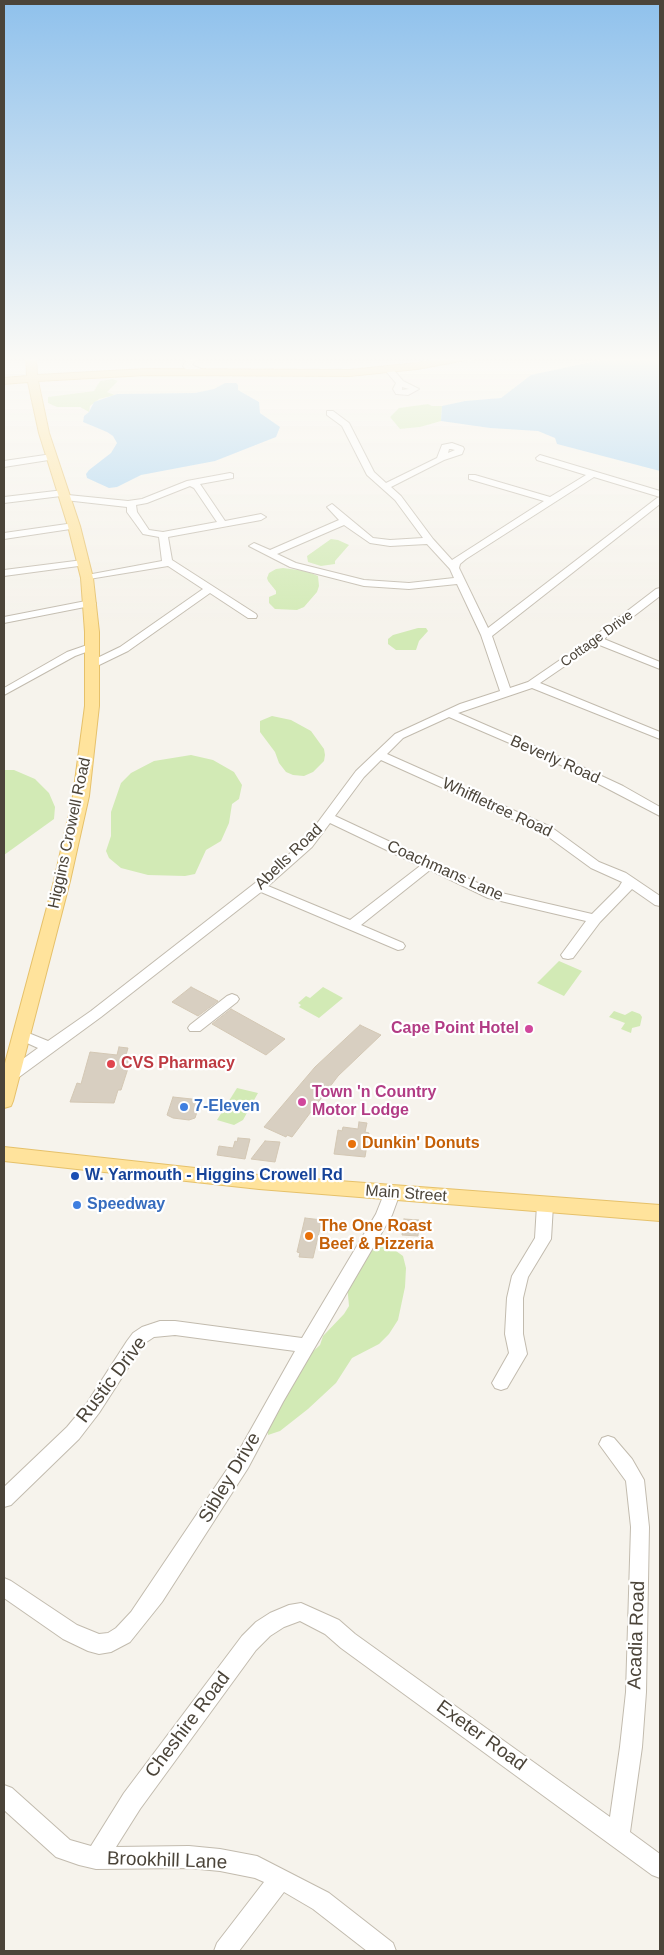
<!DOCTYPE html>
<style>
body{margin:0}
#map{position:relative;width:664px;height:1955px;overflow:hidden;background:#f6f3ec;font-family:Helvetica,sans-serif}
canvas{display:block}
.frame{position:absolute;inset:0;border:5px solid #4b4439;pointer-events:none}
</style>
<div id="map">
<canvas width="664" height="1955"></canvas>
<div class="frame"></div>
</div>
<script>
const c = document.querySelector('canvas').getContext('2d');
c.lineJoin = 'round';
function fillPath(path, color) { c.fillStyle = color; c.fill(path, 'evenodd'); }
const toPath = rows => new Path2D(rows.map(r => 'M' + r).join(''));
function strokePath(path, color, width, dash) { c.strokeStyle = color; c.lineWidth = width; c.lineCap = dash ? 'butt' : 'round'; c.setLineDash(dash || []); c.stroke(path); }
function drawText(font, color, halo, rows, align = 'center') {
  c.font = font + ' Helvetica,sans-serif'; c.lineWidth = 4.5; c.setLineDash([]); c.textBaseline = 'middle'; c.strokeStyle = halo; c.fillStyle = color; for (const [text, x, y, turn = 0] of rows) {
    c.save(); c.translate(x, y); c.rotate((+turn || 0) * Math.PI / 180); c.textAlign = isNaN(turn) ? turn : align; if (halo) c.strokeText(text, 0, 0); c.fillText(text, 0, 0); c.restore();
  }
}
fillPath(toPath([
 [113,379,118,381,107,392,115,395,99,399,90,406,89,412,80,407,57,407,48,403,48,397,94,391,100,381],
 [428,404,432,406,442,406,441,421,420,427,400,429,390,417,399,408],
 [331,539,338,540,349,545,335,561,335,564,321,566,308,562,307,556],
 [283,568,306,571,318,576,319,586,317,592,304,607,297,610,275,609,269,603,269,597,276,594,276,591,268,581,267,578,269,573,276,569],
 [418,628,426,628,428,631,419,641,416,650,396,650,388,644,388,639,393,635],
 [272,716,291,720,311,731,324,749,325,755,324,761,313,772,304,776,293,775,286,772,279,763,275,752,260,732,260,721],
 [191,755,213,760,234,772,242,785,239,799,232,804,229,823,221,841,206,850,195,874,185,876,148,875,121,868,109,858,106,851,111,836,111,812,121,783,131,773,154,761],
 [4,770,14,770,35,779,49,793,55,807,54,819,4,855],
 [559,961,582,971,564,996,537,983],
 [323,987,343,998,319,1018,299,1007,301,1005,298,1003,306,996,310,998],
 [614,1011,625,1015,632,1011,640,1014,642,1017,640,1026,632,1028,631,1033,621,1029,625,1023,609,1017],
 [237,1088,258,1093,243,1120,234,1125,217,1120],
 [376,1239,382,1241,403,1256,406,1268,405,1287,398,1320,389,1334,379,1344,352,1358,336,1383,308,1409,280,1431,268,1435,268,1427,306,1358,320,1345,323,1336,344,1314,349,1306,347,1284]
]), '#d2eab5');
fillPath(toPath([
 [619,356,660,356,660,471,557,444,555,438,538,431,490,428,441,421,442,406,465,401,501,398,531,375],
 [225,383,236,383,238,385,238,390,259,402,260,413,280,427,276,437,215,461,141,475,117,487,109,488,87,478,86,474,89,470,111,453,117,443,113,436,107,432,83,422,84,416,89,412,94,402,117,394,195,393,214,389]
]), '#a9d4f2');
const building = toPath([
 [191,987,218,1001,198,1016,172,1002,191,987],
 [231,1009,285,1039,266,1055,212,1024,231,1009],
 [360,1025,381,1035,338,1076,292,1137,287,1135,286,1137,264,1127,315,1067,360,1025],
 [119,1047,128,1048,126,1055,132,1056,121,1090,118,1090,114,1103,70,1102,77,1083,81,1084,90,1052,117,1055,119,1047],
 [173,1097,201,1100,195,1118,189,1120,173,1118,167,1115,173,1097],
 [359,1122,367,1123,365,1132,369,1133,365,1157,334,1154,338,1130,342,1131,343,1127,358,1129,359,1122],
 [238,1138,250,1139,245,1159,217,1155,219,1146,233,1148,235,1141,237,1142,238,1138],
 [265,1141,280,1142,275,1162,251,1159,265,1141],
 [305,1218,322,1220,313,1258,299,1257,300,1253,297,1252,305,1218],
 [404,1219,419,1220,418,1236,402,1235,404,1219]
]);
fillPath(building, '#d8cfc1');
strokePath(building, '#d3c7b4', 1);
const minor = toPath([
 [189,356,197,356,192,365,203,370,203,374,197,374,184,368,183,366,189,356],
 [386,368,392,368,403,381,419,389,408,395,396,394,393,389,396,383,385,370,386,368],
 [402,387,409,389,402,390,402,387],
 [327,411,333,411,349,423,374,472,386,483,437,458,442,445,452,443,463,447,464,449,462,454,444,460,391,487,401,496,433,539,452,560,544,501,469,479,469,475,475,475,550,497,586,475,537,460,536,458,540,455,660,491,660,497,594,477,466,559,460,564,459,568,488,628,657,498,660,497,660,504,492,636,510,688,528,682,592,638,656,589,660,588,660,596,604,639,660,662,660,669,597,644,540,683,660,732,660,739,532,688,458,713,578,765,623,786,660,807,660,816,570,769,449,717,403,738,387,754,551,827,599,862,626,873,660,896,660,906,655,905,632,889,600,922,573,958,568,959,563,958,561,955,586,921,488,898,430,870,361,925,403,943,405,946,403,949,398,950,261,892,101,1017,15,1080,10,1081,5,1080,5,1072,38,1048,16,1038,14,1035,16,1032,26,1032,48,1041,91,1011,268,873,304,841,356,771,395,734,460,704,500,691,481,635,457,584,409,589,364,586,290,567,249,546,254,543,270,550,339,520,327,507,332,504,373,538,390,540,423,538,395,500,367,475,342,426,327,415,327,411],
 [449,449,451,449,455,450,448,453,449,449],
 [344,525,370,543,390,546,427,544,450,569,454,578,409,583,364,580,296,563,277,554,344,525],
 [381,760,543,833,591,868,622,882,619,887,592,914,497,892,335,816,364,777,381,760],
 [330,823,420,866,350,920,268,886,312,847,330,823],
 [52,454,56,457,55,459,4,467,4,461,52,454],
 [230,473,233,474,233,478,200,484,225,521,261,514,266,517,261,520,168,537,172,560,256,614,257,616,256,618,248,618,210,593,128,651,97,666,89,666,88,664,89,662,120,647,203,589,168,566,83,580,82,578,87,575,162,561,159,537,143,534,127,512,127,507,65,500,62,499,61,496,4,503,4,497,64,490,67,491,68,495,128,501,142,499,187,481,230,473],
 [190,486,194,488,217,522,163,532,149,530,137,512,136,505,147,503,190,486],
 [74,523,79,526,77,528,4,539,4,533,74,523],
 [83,560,86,561,86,565,4,576,4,570,83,560],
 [91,600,96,603,95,605,4,623,4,617,91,600],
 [93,643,97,644,98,646,97,648,75,656,4,695,4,688,67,652,93,643],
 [232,994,237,996,239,999,237,1002,200,1031,190,1031,188,1028,190,1025,227,996,232,994],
 [392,1187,398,1189,400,1193,392,1215,283,1402,248,1468,162,1602,130,1642,111,1652,99,1654,88,1651,63,1639,4,1598,4,1578,11,1581,77,1625,99,1634,108,1633,116,1628,131,1612,236,1456,295,1351,175,1335,154,1337,145,1343,139,1351,99,1413,79,1439,11,1505,4,1507,4,1487,67,1427,87,1403,127,1341,133,1333,142,1327,160,1321,175,1321,302,1338,376,1214,386,1189,392,1187],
 [545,1199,551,1201,553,1205,551,1239,528,1277,523,1298,523,1334,527,1354,507,1388,501,1390,495,1388,492,1383,509,1353,505,1334,507,1298,512,1276,535,1238,537,1205,539,1201,545,1199],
 [608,1436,614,1438,632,1459,644,1480,649,1527,646,1692,642,1747,630,1832,660,1854,660,1878,652,1875,341,1648,325,1634,300,1621,284,1627,270,1636,256,1650,140,1809,116,1847,189,1846,220,1849,257,1856,329,1893,393,1943,396,1951,367,1951,313,1909,284,1892,239,1951,214,1951,217,1943,264,1882,255,1878,220,1871,189,1868,96,1869,79,1865,56,1857,4,1810,4,1785,12,1788,70,1840,91,1846,124,1793,242,1636,256,1622,270,1613,289,1605,301,1603,339,1620,355,1634,610,1817,620,1747,626,1692,631,1527,626,1481,599,1444,602,1438,608,1436]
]);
const major = toPath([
 [26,356,36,356,37,375,147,369,350,370,417,363,456,356,476,356,471,359,417,369,350,376,147,375,38,381,49,433,80,526,93,578,99,632,99,706,89,796,70,881,13,1101,11,1106,4,1108,4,1067,54,881,73,796,85,706,85,632,81,578,68,526,39,433,28,382,4,384,4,378,27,376,26,356],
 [4,1147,259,1175,660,1205,660,1221,259,1189,4,1161,4,1147]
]);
strokePath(minor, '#c2bbae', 2);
strokePath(major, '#e6c16a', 2);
fillPath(minor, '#fff');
fillPath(major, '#ffe39c');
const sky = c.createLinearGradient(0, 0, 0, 630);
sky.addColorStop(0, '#8fc1ec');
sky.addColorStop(0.57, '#fbfaf6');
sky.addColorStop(1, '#fbfaf600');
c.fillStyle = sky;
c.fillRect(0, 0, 664, 630);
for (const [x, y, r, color] of [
 [529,1029,5,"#d1479c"],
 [111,1064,5,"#e0444e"],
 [302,1102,5,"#d1479c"],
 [184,1107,5,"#3f7fe0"],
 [352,1144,5,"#e8710a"],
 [75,1176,5,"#1a4fb4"],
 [77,1205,5,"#3f7fe0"],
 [309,1236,5,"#e8710a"]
]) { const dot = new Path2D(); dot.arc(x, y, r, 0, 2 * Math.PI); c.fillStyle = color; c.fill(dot); strokePath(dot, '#fff', 2); }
drawText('14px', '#4b4439', '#fff', [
 ["Cottage Drive",597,639,-36]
]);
drawText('16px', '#4b4439', '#fff', [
 ["Beverly Road",555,760,24],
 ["Whiffletree Road",497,808,25],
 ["Higgins Crowell Road",70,833,-78],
 ["Abells Road",289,857,-44],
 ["Coachmans Lane",445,871,24],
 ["Main Street",406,1194,4]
]);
drawText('bold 16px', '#b23c85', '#fff', [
 ["Cape Point Hotel",519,1029],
 ["Town 'n Country",312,1093,"left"],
 ["Motor Lodge",312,1111,"left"]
], 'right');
drawText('bold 16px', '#be3a42', '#fff', [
 ["CVS Pharmacy",121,1064]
], 'left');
drawText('bold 16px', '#366cbe', '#fff', [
 ["7-Eleven",194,1107],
 ["Speedway",87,1205]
], 'left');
drawText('bold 16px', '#c56008', '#fff', [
 ["Dunkin' Donuts",362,1144],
 ["The One Roast",319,1227],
 ["Beef & Pizzeria",319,1245]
], 'left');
drawText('bold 16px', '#164399', '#fff', [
 ["W. Yarmouth - Higgins Crowell Rd",85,1176]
], 'left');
drawText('19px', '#4b4439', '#fff', [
 ["Rustic Drive",112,1380,-53],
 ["Sibley Drive",230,1478,-59],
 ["Acadia Road",637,1635,-88],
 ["Cheshire Road",188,1725,-53],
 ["Exeter Road",481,1736,36],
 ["Brookhill Lane",167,1861,2]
]);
</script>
